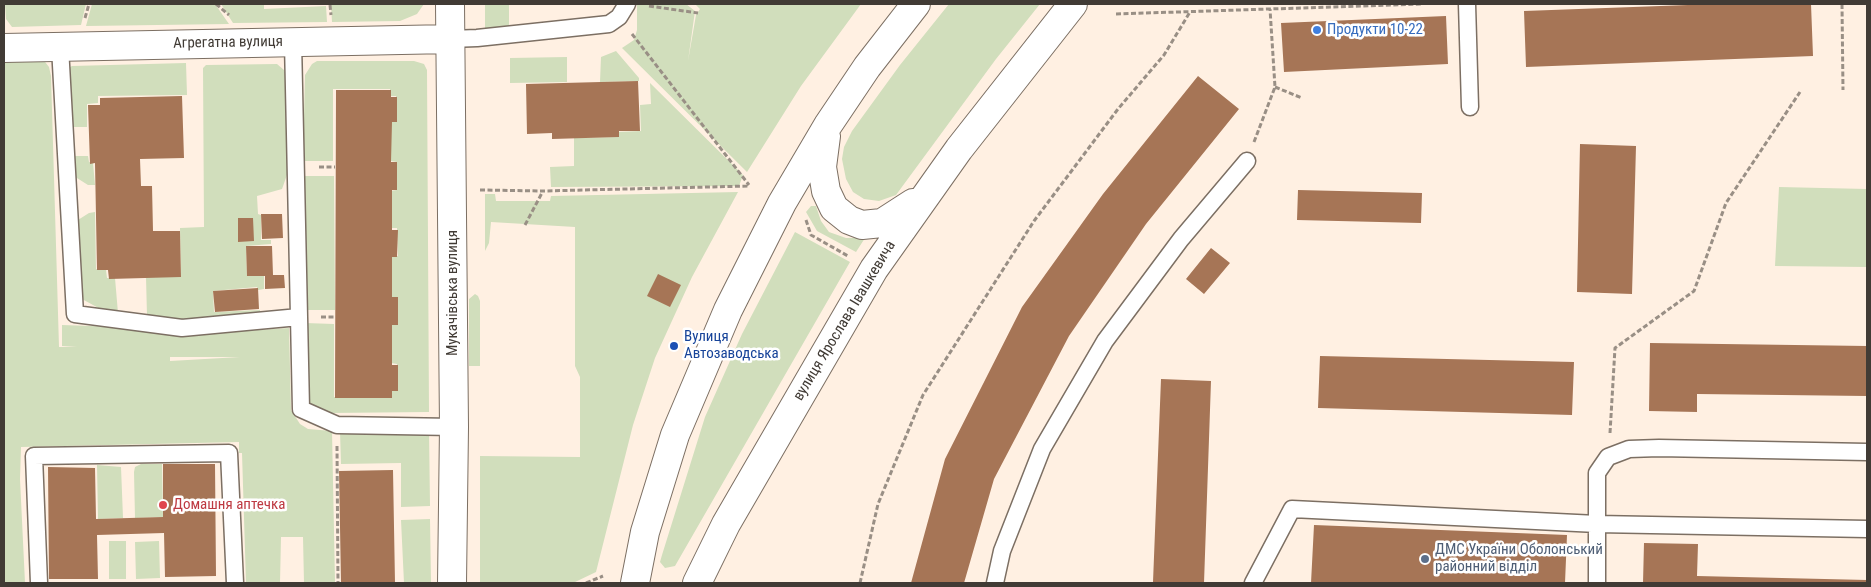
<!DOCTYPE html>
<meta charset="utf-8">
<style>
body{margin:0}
#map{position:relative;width:1871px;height:587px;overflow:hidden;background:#fff0e2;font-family:"Roboto Condensed",sans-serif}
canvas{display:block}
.frame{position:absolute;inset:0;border:5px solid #413b35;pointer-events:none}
</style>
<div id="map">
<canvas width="1871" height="587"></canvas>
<div class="frame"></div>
</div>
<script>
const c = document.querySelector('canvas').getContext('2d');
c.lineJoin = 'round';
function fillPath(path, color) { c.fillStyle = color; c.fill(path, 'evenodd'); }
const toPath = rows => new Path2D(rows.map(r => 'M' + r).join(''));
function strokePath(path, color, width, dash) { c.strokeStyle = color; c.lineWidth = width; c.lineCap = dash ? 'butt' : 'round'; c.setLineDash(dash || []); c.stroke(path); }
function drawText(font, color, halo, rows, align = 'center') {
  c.font = font + ' "Roboto Condensed",sans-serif'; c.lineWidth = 5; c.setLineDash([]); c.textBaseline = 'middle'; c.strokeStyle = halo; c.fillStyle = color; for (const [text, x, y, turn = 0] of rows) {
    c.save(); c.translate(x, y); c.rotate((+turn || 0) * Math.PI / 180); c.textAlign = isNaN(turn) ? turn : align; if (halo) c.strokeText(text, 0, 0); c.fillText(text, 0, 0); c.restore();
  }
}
fillPath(toPath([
 [5,4,86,4,81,25,12,27,6,19],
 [92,4,215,4,229,24,86,26],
 [221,4,264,4,264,9,326,6,327,22,233,23],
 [344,4,424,4,417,14,400,21,332,22,331,5],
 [485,4,509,4,509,28,485,29],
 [637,4,686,4,695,11,688,61,696,15,700,9,695,4,861,4,801,86,747,172,622,48,634,40,637,30],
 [949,4,1040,4,996,59,896,195,879,201,864,199,853,192,846,179,842,159,844,147,852,131,900,65],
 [4,51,42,58,49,67,51,76,59,347,77,347,62,346,62,325,120,327,180,335,289,328,291,410,300,424,308,429,332,431,335,582,304,583,303,537,281,537,280,583,246,583,242,453,239,453,239,442,21,447,20,479,25,583,4,583],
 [170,357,240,357,170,361],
 [616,51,639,78,639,81,600,82,601,57],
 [567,57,567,82,510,83,510,58],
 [317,61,414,61,424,64,427,70,429,412,329,413,313,407,308,401,305,323,334,324,334,397,391,398,391,391,397,391,397,364,391,363,391,325,396,297,391,297,391,257,398,256,397,228,391,228,390,191,397,190,397,162,391,161,390,122,397,122,396,96,391,96,390,89,333,89,333,161,303,161,305,75,312,64],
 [186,63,187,95,98,96,98,103,87,104,87,127,68,127,68,68,72,66],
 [277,64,284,70,286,76,288,172,282,189,257,196,258,214,261,215,261,240,271,240,271,244,246,246,247,276,264,276,264,289,258,290,257,287,213,291,214,312,260,310,260,315,170,322,147,316,146,277,181,276,180,228,204,227,203,68,206,65],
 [650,83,743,175,739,186,551,187,550,167,574,166,574,138,618,137,617,132,641,131,640,105,651,104],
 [69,156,88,156,89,162,93,163,95,185,88,185,69,173],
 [303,176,334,176,335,310,306,310],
 [1779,187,1867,189,1867,267,1775,266],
 [738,192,692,277,655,358,633,425,596,572,573,583,480,583,480,456,580,457,580,377,575,366,575,227,491,222,489,243,485,251,485,194,495,194,496,201,550,201,551,196],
 [811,206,816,206,821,221,829,232,846,238,865,238,856,252,817,231,806,212],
 [95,212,96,269,106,270,107,278,115,278,118,313,104,311,82,299,70,225,89,213],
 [795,232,850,262,675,566,665,568,660,562,662,555,705,417,742,334],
 [475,294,478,296,480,301,480,366,469,366,469,299],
 [429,430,430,506,401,507,401,463,341,464,340,431],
 [141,464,162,464,163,517,135,518,134,472,135,467],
 [97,465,121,467,123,518,98,519],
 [430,519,431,583,404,583,401,520],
 [109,541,126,541,126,579,109,579],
 [159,541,160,578,136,579,135,542]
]), '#d1debc');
fillPath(toPath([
 [1715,4,1811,4,1813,56,1526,67,1524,11],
 [1446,16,1448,64,1284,72,1281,23],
 [1198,76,1239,109,1146,224,1069,336,994,479,964,583,911,583,945,459,1022,307,1103,194],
 [638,81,640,131,619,131,619,137,552,139,552,133,527,134,526,84],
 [336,90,391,90,391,97,397,97,397,122,392,122,391,162,397,162,397,190,392,190,392,230,398,230,397,257,392,257,392,297,398,297,398,325,392,325,392,365,398,365,398,391,392,391,392,398,335,398],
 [182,96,184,158,140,159,141,186,152,186,153,231,180,231,181,277,109,279,108,270,97,270,95,163,90,164,88,105,100,105,100,98],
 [1580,144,1636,146,1632,294,1577,292],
 [1298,190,1422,193,1421,223,1297,220],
 [261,214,282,214,283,238,262,239],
 [238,218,253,218,254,241,238,242],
 [246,246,272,246,273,275,284,275,285,288,265,289,265,276,247,276],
 [1211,248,1230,263,1204,294,1186,279],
 [658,274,681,285,670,307,647,296],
 [258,288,259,309,215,312,213,291],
 [1650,343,1867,346,1867,396,1697,394,1697,412,1649,411],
 [1320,356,1574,362,1572,415,1318,408],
 [1161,379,1211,381,1204,583,1153,582],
 [163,464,215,464,216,576,165,577,164,533,97,535,98,579,49,579,48,467,95,468,96,519,163,517],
 [393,470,395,583,341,583,339,471],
 [1314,525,1567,535,1565,583,1311,583],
 [1644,543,1698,544,1697,576,1867,580,1867,583,1643,583]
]), '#a67556');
const lane = toPath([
 [1467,4,1470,107],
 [451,39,477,38,609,24,619,17,627,4],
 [293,42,299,317],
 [60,47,75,314,182,328,299,317,301,409,337,425,454,427],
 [39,583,34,456,229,453,235,583],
 [995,583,1002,551,1042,449,1105,341,1181,239,1247,161],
 [1253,583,1292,509,1597,524,1867,529],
 [1597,583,1597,473,1608,457,1629,449,1659,448,1867,452]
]);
const street = toPath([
 [450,4,454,427,452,583],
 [4,48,451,39]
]);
const secondary = toPath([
 [826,136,822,167,826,191,834,208,849,220,862,225,882,223,913,203],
 [635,583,645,532,675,435,728,310,782,203,828,125,867,67,916,4],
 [697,583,726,524,874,269,959,149,1073,4]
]);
strokePath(lane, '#7c6f63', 19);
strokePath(street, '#7c6f63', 30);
strokePath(secondary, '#7c6f63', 30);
strokePath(toPath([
 [216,4,229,15],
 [1842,4,1843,90],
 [330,5,331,15],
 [649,6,698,13],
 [1116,14,1423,4],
 [85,18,89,4],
 [632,34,749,185],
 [1275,87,1302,98],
 [1254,142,1275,87,1270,9],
 [319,167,335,167],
 [480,190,543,191,749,186],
 [806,220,811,235,848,256],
 [525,225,543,191],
 [321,317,335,317],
 [1610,433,1615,348,1694,291,1726,203,1800,92],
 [337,446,338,583],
 [586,583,603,576],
 [860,583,878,504,923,395,1034,221,1118,109,1164,55,1190,12]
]), '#998f85', 3, [5, 2.5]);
strokePath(lane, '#fff', 16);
strokePath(street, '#fff', 28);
strokePath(secondary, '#fff', 28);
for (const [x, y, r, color] of [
 [1317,30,5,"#3f7fe0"],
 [674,346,5,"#1a4fb4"],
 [163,505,5,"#e0444e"],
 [1425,559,5,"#5c6f8a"]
]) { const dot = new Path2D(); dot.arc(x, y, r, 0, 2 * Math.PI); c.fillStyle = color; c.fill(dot); strokePath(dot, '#fff', 2); }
drawText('15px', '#366cbe', '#fff', [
 ["Продукти 10-22",1327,30]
], 'left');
drawText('15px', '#413b35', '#fff', [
 ["Агрегатна вулиця",228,43,-1],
 ["Мукачівська вулиця",453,293,-90],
 ["вулиця Ярослава Івашкевича",845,321,-59]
]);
drawText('15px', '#164399', '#fff', [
 ["Вулиця",684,337],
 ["Автозаводська",684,354]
], 'left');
drawText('15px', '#be3a42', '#fff', [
 ["Домашня аптечка",173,505]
], 'left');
drawText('15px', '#4e5e75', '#fff', [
 ["ДМС України Оболонський",1435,550],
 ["районний відділ",1435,567]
], 'left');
</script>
